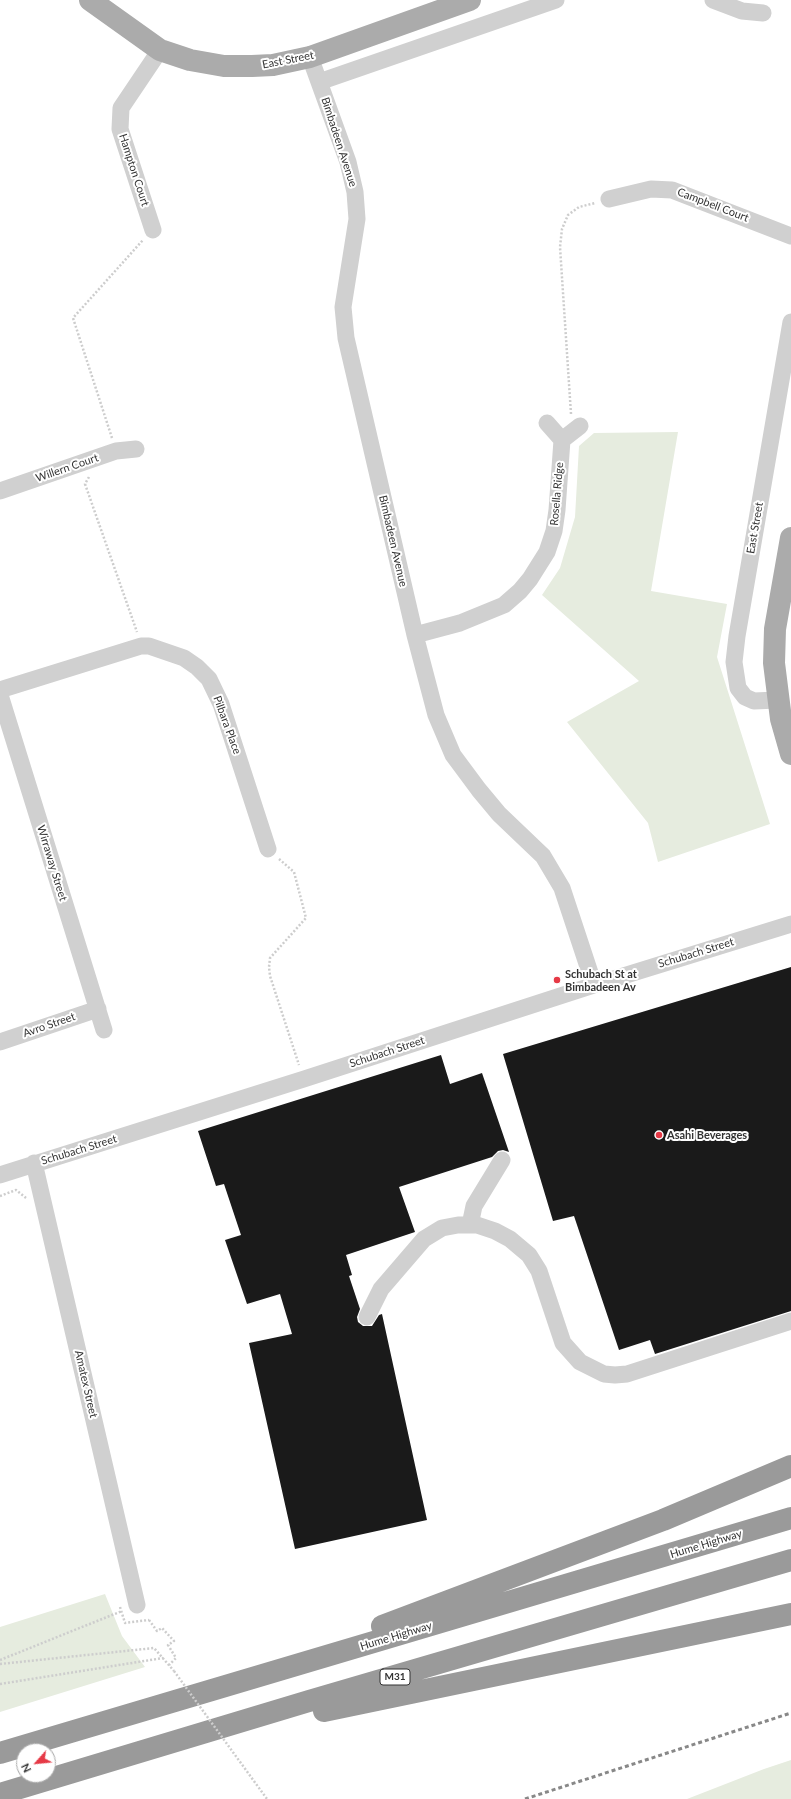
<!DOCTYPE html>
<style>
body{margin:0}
#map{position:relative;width:791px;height:1799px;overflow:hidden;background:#fff;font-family:Lato,sans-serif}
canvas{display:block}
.north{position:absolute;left:16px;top:1743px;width:40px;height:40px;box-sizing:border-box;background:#fff;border:1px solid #adadad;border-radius:50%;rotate:243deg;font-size:11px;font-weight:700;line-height:16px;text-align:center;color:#333}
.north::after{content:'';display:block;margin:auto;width:14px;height:18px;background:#e63946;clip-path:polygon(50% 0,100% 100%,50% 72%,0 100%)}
</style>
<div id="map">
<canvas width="791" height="1799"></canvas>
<div class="north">N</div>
</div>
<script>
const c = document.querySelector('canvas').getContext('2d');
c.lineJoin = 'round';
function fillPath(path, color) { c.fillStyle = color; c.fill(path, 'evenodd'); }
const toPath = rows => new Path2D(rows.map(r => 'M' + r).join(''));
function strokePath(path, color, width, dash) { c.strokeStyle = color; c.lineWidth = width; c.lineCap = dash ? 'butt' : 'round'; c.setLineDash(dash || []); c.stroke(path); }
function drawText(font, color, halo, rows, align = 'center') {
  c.font = font + ' Lato,sans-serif'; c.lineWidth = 4; c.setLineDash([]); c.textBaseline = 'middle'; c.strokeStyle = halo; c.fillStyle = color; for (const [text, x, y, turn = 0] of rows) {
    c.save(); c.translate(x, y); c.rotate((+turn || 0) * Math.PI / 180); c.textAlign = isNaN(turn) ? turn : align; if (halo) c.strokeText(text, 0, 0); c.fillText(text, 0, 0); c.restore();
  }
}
fillPath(toPath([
 [678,432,651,591,727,604,717,657,770,824,658,862,648,823,567,722,639,681,542,595,560,568,575,517,579,446,594,433],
 [105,1594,122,1636,145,1667,0,1712,0,1627],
 [791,1760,791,1799,687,1799,764,1769]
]), '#e6ecdf');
fillPath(toPath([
 [791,967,791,1311,655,1354,650,1340,619,1350,574,1216,553,1221,503,1054],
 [441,1055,450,1084,482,1073,509,1152,503,1150,498,1151,492,1157,399,1187,415,1232,346,1255,352,1275,349,1276,360,1309,357,1317,358,1322,363,1326,372,1326,379,1315,382,1314,427,1520,295,1549,249,1343,292,1334,280,1294,247,1304,225,1240,241,1235,224,1184,216,1186,198,1131]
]), '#1a1a1a');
strokePath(toPath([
 [571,414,560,247,562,229,568,215,579,207,595,203],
 [112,438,73,318,143,240],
 [89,477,85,484,137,632],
 [279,859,294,872,306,918,270,958,269,967,270,976,299,1065],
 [0,1196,16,1190,26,1198],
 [120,1607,125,1623,149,1620],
 [149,1620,157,1631,162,1628,174,1641,168,1645,176,1658,169,1665],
 [0,1660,122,1611],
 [0,1664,154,1648,174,1671],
 [0,1684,163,1658]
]), '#cdcdcd', 2.5, [2, 2]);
strokePath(toPath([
 [713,0,742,11,763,13],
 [310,57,348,162,355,192,357,219,343,307,346,338,415,635,436,715,453,755,479,790,499,814,543,856,562,888,594,985],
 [319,82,556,0],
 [609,199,651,189,672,190,791,236],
 [153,230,120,129,121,108,160,50],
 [562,440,580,426],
 [0,491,116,451,136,449],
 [415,635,460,623,504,605,520,591,530,579,547,552,554,531,557,510,562,440,547,423],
 [0,690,141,646,149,646,184,658,197,667,209,679,221,704,268,849],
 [0,695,104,1030],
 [777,700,754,701,745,697,738,688,734,662,737,636,791,322],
 [0,1042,98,1009],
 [34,1163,137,1605],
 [0,1175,304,1079,594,985,791,924],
 [470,1225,474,1206,502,1160],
 [367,1317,381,1289,424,1239,442,1228,458,1225,477,1225,495,1231,510,1239,529,1255,539,1271,563,1343,580,1362,604,1374,615,1375,627,1374,791,1321]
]), '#d0d0d0', 17);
strokePath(toPath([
 [90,0,160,50,190,60,224,66,252,66,273,65,310,57,470,0],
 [791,538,775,629,774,663,781,719,791,754]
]), '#ababab', 22);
strokePath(toPath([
 [382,1626,663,1520,791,1466],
 [324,1711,791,1614],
 [0,1753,791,1518],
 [0,1794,309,1701,791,1560]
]), '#9a9a9a', 22);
strokePath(toPath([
 [525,1799,791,1713]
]), '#888', 3, [4, 3]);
strokePath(toPath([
 [174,1671,267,1799]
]), '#cdcdcd', 2.5, [2, 2]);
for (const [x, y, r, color] of [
 [557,980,4,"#e63946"],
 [659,1135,4,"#e63946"]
]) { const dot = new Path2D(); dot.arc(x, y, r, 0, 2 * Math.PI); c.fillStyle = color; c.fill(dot); strokePath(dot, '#fff', 1.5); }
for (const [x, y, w] of [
 [395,1677,30]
]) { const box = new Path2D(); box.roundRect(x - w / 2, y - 8, w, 16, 3); c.fillStyle = '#fff'; c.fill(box); strokePath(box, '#333', 1); }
drawText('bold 10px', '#333', null, [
 ["M31",395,1677]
]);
drawText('11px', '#333', '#fff', [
 ["East Street",288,60,-11],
 ["Bimbadeen Avenue",339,142,72],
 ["Hampton Court",134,170,72],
 ["Campbell Court",713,205,21],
 ["Willern Court",67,468,-19],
 ["Rosella Ridge",557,494,-85],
 ["East Street",755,528,-80],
 ["Bimbadeen Avenue",393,541,77],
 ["Pilbara Place",227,725,70],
 ["Wirraway Street",52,863,73],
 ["Schubach Street",696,953,-17],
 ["Avro Street",49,1025,-19],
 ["Schubach Street",387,1052,-18],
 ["Schubach Street",79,1150,-17],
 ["Amatex Street",86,1384,77],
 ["Hume Highway",706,1544,-17],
 ["Hume Highway",396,1636,-17]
]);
drawText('bold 11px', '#333', '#fff', [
 ["Schubach St at",565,974],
 ["Bimbadeen Av",565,987],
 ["Asahi Beverages",667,1135]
], 'left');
</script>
